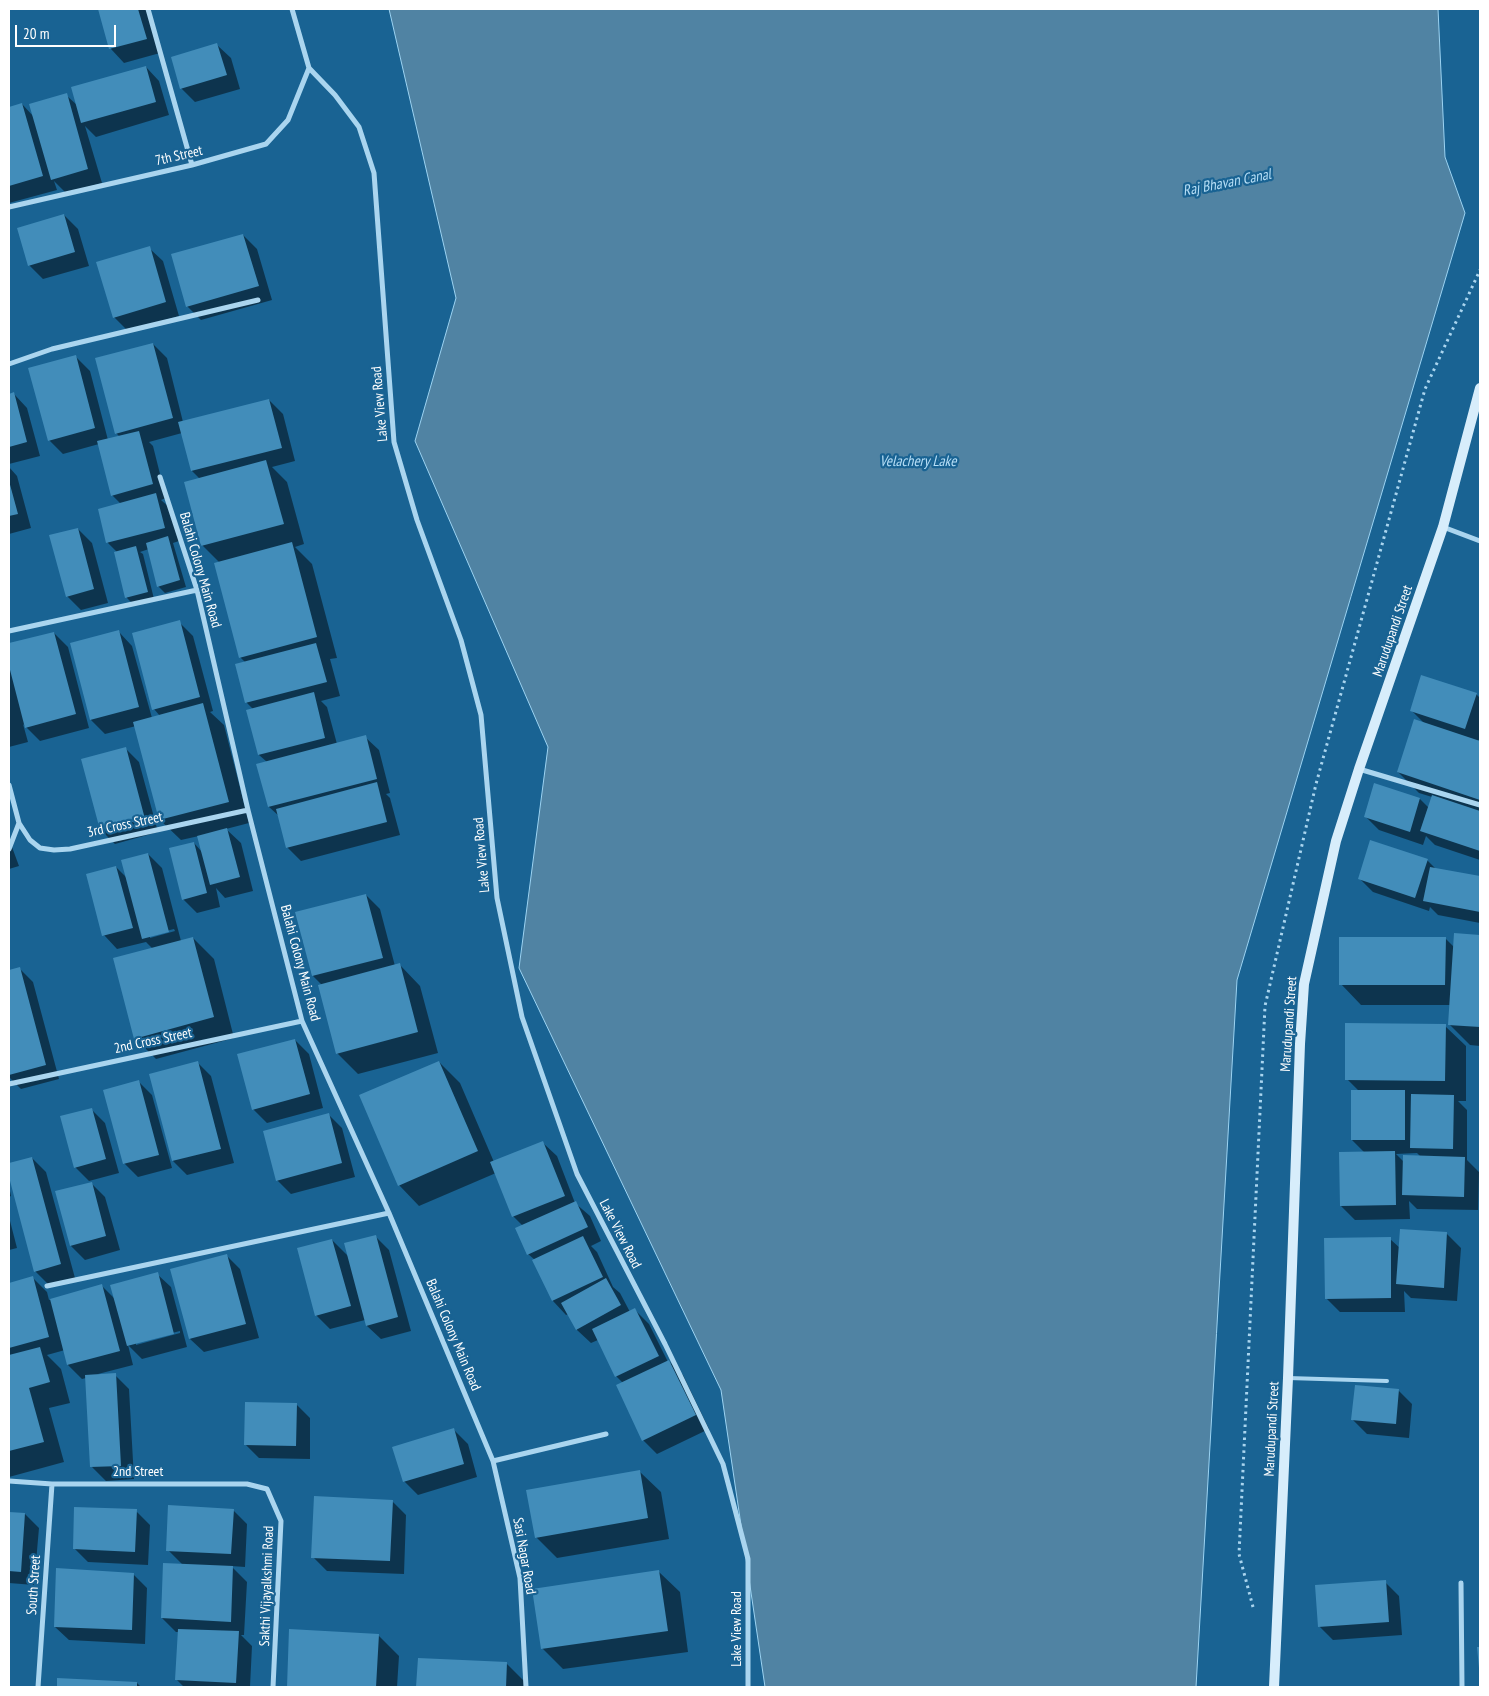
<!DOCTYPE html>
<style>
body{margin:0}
#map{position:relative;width:1489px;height:1696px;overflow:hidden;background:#196393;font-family:"PT Sans Narrow",sans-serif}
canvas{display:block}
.frame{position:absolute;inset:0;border:10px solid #fff;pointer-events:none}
.scale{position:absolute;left:15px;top:25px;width:101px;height:22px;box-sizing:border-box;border:2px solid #fff;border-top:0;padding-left:6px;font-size:15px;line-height:18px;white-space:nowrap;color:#fff;-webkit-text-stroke:4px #196393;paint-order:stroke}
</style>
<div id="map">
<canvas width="1489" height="1696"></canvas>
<div class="frame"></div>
<div class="scale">20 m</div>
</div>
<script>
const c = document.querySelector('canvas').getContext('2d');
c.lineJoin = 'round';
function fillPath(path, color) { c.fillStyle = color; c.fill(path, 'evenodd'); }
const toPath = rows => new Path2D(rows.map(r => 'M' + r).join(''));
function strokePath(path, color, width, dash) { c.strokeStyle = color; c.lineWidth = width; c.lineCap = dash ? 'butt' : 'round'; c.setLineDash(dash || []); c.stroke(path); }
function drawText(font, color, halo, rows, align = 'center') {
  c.font = font + ' "PT Sans Narrow",sans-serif'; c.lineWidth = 4.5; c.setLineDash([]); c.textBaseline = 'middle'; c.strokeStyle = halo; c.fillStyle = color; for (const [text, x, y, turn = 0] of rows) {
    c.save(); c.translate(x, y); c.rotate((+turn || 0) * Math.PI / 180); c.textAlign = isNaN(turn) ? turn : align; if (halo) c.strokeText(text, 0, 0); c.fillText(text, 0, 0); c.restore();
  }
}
const water = toPath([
 [389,9,1438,9,1445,157,1465,213,1237,980,1196,1687,765,1687,721,1390,519,968,548,747,415,441,456,298,389,9]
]);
fillPath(water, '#5083a3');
strokePath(water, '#9cd3f2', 1);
fillPath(toPath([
 [99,9,147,9,160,53,124,63,111,49],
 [217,45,231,58,240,89,195,102,181,88],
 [146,67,159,81,169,115,96,137,85,126,102,183,66,193,54,181,57,190,9,203,9,108,22,104,34,117,66,95,77,105],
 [64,215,78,229,89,266,43,279,29,265],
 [243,235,257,249,272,300,201,320,187,306],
 [149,248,163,261,179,316,128,331,114,317],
 [153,344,167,358,183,422,269,400,283,414,295,461,272,467,287,482,304,544,295,547,312,564,337,658,330,659,340,696,321,701,327,707,337,744,365,737,379,750,390,793,386,794,390,798,400,835,301,861,287,847,279,816,269,807,267,762,259,755,253,709,247,703,237,665,246,663,240,657,219,562,202,545,200,479,192,471,182,433,149,442,153,446,166,498,161,500,170,508,179,541,173,543,186,587,165,593,158,586,149,549,140,552,143,554,154,599,133,604,127,598,118,553,108,543,99,510,121,504,112,495,99,444,63,454,49,440,76,357,90,371,108,440,120,437,116,433],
 [14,394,27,408,40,456,9,464,9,395],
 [9,467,17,476,31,528,9,534],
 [78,529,92,543,108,603,81,610,67,596],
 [179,622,193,636,213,711,210,712,224,725,249,823,226,829,241,843,253,891,225,898,216,888,220,907,197,913,183,899,194,843,203,853,199,836,181,840,160,820,136,726,105,734,91,720,71,644,119,632,132,646,152,718,160,716,154,709],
 [54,633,68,647,89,728,40,741,23,724,28,742,9,747,9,645],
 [1476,694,1480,698,1480,737,1478,742,1480,743,1480,860,1435,845,1426,836,1423,845,1379,830,1365,816,1375,785,1420,799,1429,808,1432,797,1419,793,1398,772,1425,724,1411,710],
 [125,748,139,762,158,832,115,844,101,830],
 [9,839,19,866,9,869],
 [148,854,162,868,181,941,193,938,214,959,234,1038,156,1059,135,1038,153,949,146,942,117,949,104,935,116,867,127,878],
 [174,929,175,931,150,938,150,935],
 [1427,860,1436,869,1480,878,1480,923,1438,915,1430,907,1429,911,1373,892,1359,878],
 [366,895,380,909,395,966,400,965,420,986,438,1053,358,1074,337,1053,322,985,313,976],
 [1455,934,1480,936,1480,1046,1470,1045,1449,1024,1450,1005,1361,1005,1341,984,1445,938,1454,947],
 [19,968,33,982,59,1079,21,1089,9,1077,9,971],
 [1445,1026,1466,1046,1466,1101,1458,1101,1467,1110,1467,1160,1479,1172,1478,1210,1417,1209,1409,1201,1410,1219,1355,1220,1341,1206,1365,1153,1352,1140,1359,1091,1347,1079],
 [1417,1153,1421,1157,1404,1162,1396,1154],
 [295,1040,309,1054,323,1108,267,1123,253,1109],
 [197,1062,211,1076,234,1163,187,1175,173,1161],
 [439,1062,460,1083,494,1162,543,1143,557,1156,575,1203,590,1216,601,1241,591,1246,597,1252,613,1287,620,1293,630,1312,635,1310,649,1324,668,1362,669,1361,683,1375,709,1429,657,1454,643,1440,623,1383,616,1376,598,1340,591,1343,577,1330,569,1314,566,1315,553,1301,534,1261,535,1260,528,1254,523,1226,513,1216,496,1173,419,1206,399,1185],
 [138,1081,152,1095,172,1168,138,1177,124,1163],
 [91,1109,105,1123,119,1173,89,1181,105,1197,120,1250,85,1260,71,1246,56,1192,91,1183,75,1167],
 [328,1114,342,1128,355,1177,291,1194,277,1180],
 [32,1158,46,1172,75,1278,49,1285,35,1271,9,1172,9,1164],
 [9,1186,11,1196,9,1197],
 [9,1217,17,1248,9,1250],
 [1447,1234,1461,1248,1457,1301,1411,1298,1404,1291,1405,1312,1340,1312,1326,1298,1390,1239,1400,1248],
 [375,1236,389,1250,411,1331,381,1339,367,1326,365,1320,330,1329,316,1315,332,1240,349,1257],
 [227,1256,240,1269,259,1338,204,1352,190,1339],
 [157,1274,171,1287,187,1347,142,1359,128,1345,133,1365,98,1374,115,1375,129,1389,134,1479,106,1481,92,1467,86,1378,82,1379,68,1365,65,1350,47,1355,61,1369,70,1403,49,1408,64,1462,9,1477,9,1284,33,1278,47,1292,49,1300,102,1286,116,1300],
 [180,1331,180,1333,136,1345,136,1342],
 [1398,1390,1412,1404,1409,1438,1367,1434,1353,1420],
 [296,1404,310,1418,310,1459,259,1458,245,1444],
 [454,1430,468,1444,477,1477,418,1495,404,1481],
 [640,1472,661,1492,669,1539,557,1558,536,1537],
 [392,1501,406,1515,404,1574,327,1571,313,1557],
 [233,1510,247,1524,245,1567,231,1566,247,1582,244,1635,241,1635,252,1646,250,1687,184,1687,177,1680,179,1632,176,1632,162,1618,183,1565,168,1550],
 [136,1511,150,1525,148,1565,88,1562,74,1548],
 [9,1513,25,1514,39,1528,34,1585,9,1583],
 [659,1572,680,1592,688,1652,563,1669,542,1648],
 [133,1574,147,1588,145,1644,69,1640,55,1627],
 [1385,1582,1399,1596,1402,1635,1333,1640,1319,1626],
 [291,1631,378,1635,399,1656,397,1687,288,1687],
 [419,1659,507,1664,527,1684,527,1687,418,1687],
 [58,1679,137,1683,141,1687,58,1687]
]), '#0007');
fillPath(toPath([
 [98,9,138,9,147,39,109,49],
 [217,43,227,75,180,89,171,57],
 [146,66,156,102,81,123,71,87],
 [67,93,88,169,51,180,29,104],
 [22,103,43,176,9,186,9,107],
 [64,214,75,252,28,266,17,228],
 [243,234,259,286,186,307,171,254],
 [150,246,166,302,113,318,96,262],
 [153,343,173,418,115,434,95,358],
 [76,355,95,428,48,441,28,368],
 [14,392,27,442,9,447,9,394],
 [269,399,282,448,191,471,178,422],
 [139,431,153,484,111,496,97,441],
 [266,460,284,524,201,546,184,482],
 [9,481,18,514,9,516],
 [156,493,165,528,106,543,98,509],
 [78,528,94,589,66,597,49,535],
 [168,536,180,580,157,587,146,543],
 [292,542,317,637,239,658,214,563],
 [136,546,148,592,125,598,114,552],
 [180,620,200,697,152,710,132,633],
 [119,630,139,707,90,720,70,643],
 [54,632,76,714,25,728,9,666,9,643],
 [316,643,327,682,245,703,235,664],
 [1421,675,1477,693,1465,729,1410,711],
 [314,692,325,738,258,755,246,710],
 [203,703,229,802,159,820,133,722],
 [1414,719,1480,741,1480,800,1397,772],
 [366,735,377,779,268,807,256,764],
 [126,747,145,819,100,830,81,759],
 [377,782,387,822,286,848,276,809],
 [1374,783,1420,798,1410,832,1364,817],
 [1432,795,1480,811,1480,851,1420,831],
 [227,828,240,877,210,885,197,836],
 [1370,840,1428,859,1415,898,1358,879],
 [194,842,207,893,182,900,169,848],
 [148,853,169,932,142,939,121,860],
 [116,866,133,928,102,936,86,874],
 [1430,867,1480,876,1480,912,1423,901],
 [366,894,383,958,312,976,295,912],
 [1454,933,1480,935,1480,1027,1448,1025],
 [193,937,214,1017,134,1039,113,958],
 [1339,937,1446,937,1445,985,1339,985],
 [400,963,418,1032,336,1054,318,985],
 [20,967,46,1065,9,1075,9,970],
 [1345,1023,1446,1024,1445,1081,1345,1080],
 [295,1039,310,1094,252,1110,237,1054],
 [198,1061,221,1149,172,1161,149,1074],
 [439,1061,478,1151,398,1186,359,1095],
 [139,1080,159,1155,123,1164,103,1090],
 [1351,1090,1405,1090,1405,1140,1351,1140],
 [1411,1094,1454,1095,1453,1149,1410,1148],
 [92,1108,106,1159,74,1168,60,1116],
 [329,1113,342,1163,276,1181,263,1131],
 [543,1141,565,1196,512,1217,490,1162],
 [1395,1151,1396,1205,1340,1206,1339,1152],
 [1403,1155,1465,1157,1464,1197,1402,1195],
 [32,1157,61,1264,34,1272,9,1177,9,1163],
 [92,1182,106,1236,70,1246,55,1191],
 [576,1201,588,1227,527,1255,515,1228],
 [1400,1229,1447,1232,1444,1288,1396,1284],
 [376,1235,398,1317,366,1326,344,1243],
 [583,1236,603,1277,552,1301,532,1260],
 [1391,1237,1391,1298,1325,1299,1324,1238],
 [332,1239,351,1306,315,1316,297,1248],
 [227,1254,246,1324,189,1339,170,1269],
 [158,1272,174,1334,127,1346,110,1285],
 [33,1276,49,1337,9,1348,9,1283],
 [606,1278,621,1305,576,1330,561,1303],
 [102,1284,120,1351,67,1365,50,1299],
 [635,1308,659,1356,615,1377,592,1329],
 [40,1347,50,1382,29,1388,44,1442,9,1451,9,1355],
 [669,1360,696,1415,642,1441,616,1385],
 [116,1373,121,1466,90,1467,85,1375],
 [1355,1385,1399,1389,1396,1424,1351,1420],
 [245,1402,297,1403,296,1446,244,1445],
 [454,1428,464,1464,403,1482,392,1447],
 [640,1470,648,1518,535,1538,526,1490],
 [314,1496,393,1500,390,1561,311,1558],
 [168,1505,234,1509,231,1554,166,1551],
 [74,1507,137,1509,135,1552,73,1549],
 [9,1512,25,1513,21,1572,9,1571],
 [163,1563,233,1566,231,1622,161,1618],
 [56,1568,134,1573,132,1630,54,1627],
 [659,1570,668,1631,541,1649,532,1589],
 [1386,1580,1389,1622,1318,1627,1315,1585],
 [178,1629,239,1631,236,1683,175,1680],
 [289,1629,379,1634,376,1687,287,1687],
 [1477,1647,1480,1647,1480,1668,1479,1668],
 [418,1658,507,1662,506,1687,416,1687],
 [57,1678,137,1682,137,1687,57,1687]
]), '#428dba');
strokePath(toPath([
 [1253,1607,1239,1554,1265,1006,1316,784,1425,389,1480,270]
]), '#aad5ef', 3, [2.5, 4]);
strokePath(toPath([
 [1288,1378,1387,1381]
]), '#aad5ef', 4);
strokePath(toPath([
 [148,9,192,165],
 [292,9,309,68,335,95,359,127,374,173,394,442,417,520,461,640,481,715,497,898,522,1017,577,1174,665,1344,723,1464,748,1559,748,1687],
 [9,207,192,165,266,144,288,120,309,68],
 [9,364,52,349,258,300],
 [160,477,197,590,248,810,302,1021,389,1213,493,1461,520,1578,526,1687],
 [1443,527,1480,541],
 [9,631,197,590],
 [1359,769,1480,805],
 [9,785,19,823,30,840,40,848,54,850,70,849,248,810],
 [9,849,19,823],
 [9,1084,302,1021],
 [47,1286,389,1213],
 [493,1461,606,1434],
 [9,1481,52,1484,247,1484,267,1489,281,1521,273,1687],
 [1461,1583,1462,1687],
 [38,1687,52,1484]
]), '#aad5ef', 5);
strokePath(toPath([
 [1274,1687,1288,1378,1300,1044,1304,984,1336,841,1359,769,1443,527,1480,388]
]), '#d7edfb', 10);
drawText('14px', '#fff', '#196393', [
 ["7th Street",179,156,-13],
 ["Lake View Road",380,404,-95],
 ["Balahi Colony Main Road",200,570,74],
 ["Marudupandi Street",1393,631,-71],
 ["3rd Cross Street",125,825,-12],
 ["Lake View Road",482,855,-95],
 ["Balahi Colony Main Road",300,963,75],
 ["Marudupandi Street",1289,1024,-86],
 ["2nd Cross Street",153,1041,-12],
 ["Lake View Road",620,1234,63],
 ["Balahi Colony Main Road",453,1335,67],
 ["Marudupandi Street",1272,1429,-87],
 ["2nd Street",138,1472],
 ["Sasi Nagar Road",524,1556,80],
 ["South Street",34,1585,-86],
 ["Sakthi Vijayalkshmi Road",267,1586,-88],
 ["Lake View Road",737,1629,-90]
]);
drawText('italic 15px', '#b6def6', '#196393', [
 ["Raj Bhavan Canal",1227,183,-11],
 ["Velachery Lake",918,462]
]);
</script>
